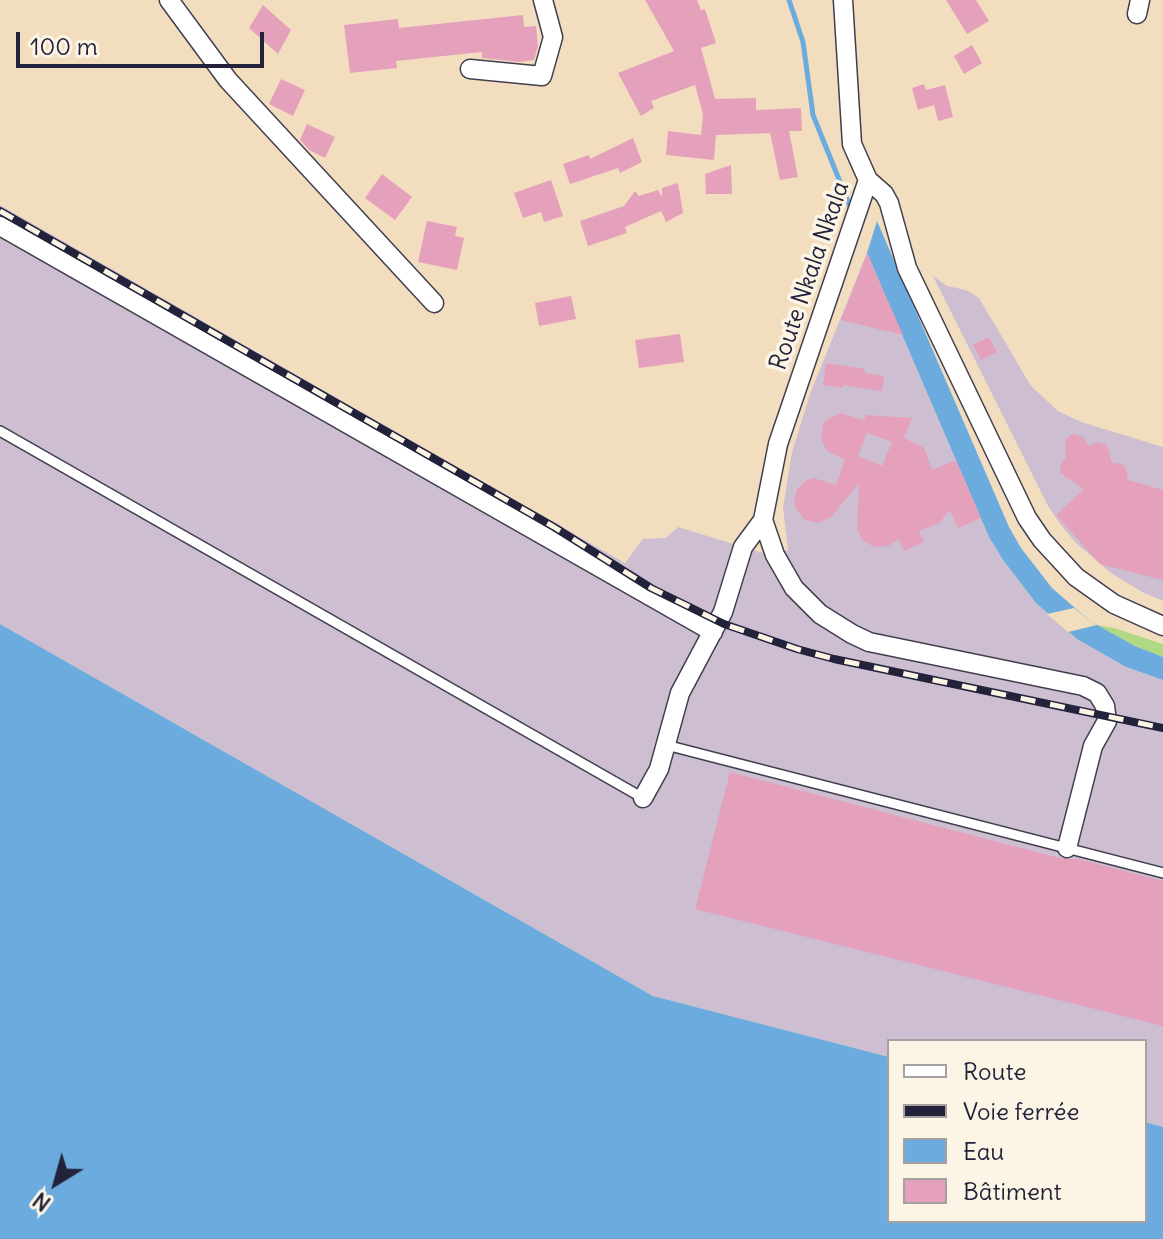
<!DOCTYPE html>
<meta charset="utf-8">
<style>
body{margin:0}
#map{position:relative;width:1163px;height:1239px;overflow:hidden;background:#f3ddbf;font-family:Delius,sans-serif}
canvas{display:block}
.legend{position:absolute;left:887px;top:1039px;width:260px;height:184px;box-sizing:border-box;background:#fcf5e5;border:2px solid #a5a1a1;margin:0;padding:10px 14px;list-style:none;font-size:24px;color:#22223b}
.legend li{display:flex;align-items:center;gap:16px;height:40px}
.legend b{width:40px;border:2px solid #a5a1a1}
.north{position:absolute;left:16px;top:1143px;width:80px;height:80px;-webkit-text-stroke:6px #fcf5e5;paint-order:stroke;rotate:217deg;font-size:22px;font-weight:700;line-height:32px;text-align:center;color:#22223b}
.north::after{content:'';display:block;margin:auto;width:28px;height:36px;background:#22223b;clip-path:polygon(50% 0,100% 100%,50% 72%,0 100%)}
.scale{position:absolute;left:16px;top:32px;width:248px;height:36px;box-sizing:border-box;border:4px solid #22223b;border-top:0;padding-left:10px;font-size:24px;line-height:28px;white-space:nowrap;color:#22223b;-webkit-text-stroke:6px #fcf5e5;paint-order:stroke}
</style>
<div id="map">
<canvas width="1163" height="1239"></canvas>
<ul class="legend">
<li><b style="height:10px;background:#fff"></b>Route</li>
<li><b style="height:10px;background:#22223b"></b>Voie ferrée</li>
<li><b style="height:22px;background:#6babde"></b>Eau</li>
<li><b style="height:22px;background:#e5a1bb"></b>Bâtiment</li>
</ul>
<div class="north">N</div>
<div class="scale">100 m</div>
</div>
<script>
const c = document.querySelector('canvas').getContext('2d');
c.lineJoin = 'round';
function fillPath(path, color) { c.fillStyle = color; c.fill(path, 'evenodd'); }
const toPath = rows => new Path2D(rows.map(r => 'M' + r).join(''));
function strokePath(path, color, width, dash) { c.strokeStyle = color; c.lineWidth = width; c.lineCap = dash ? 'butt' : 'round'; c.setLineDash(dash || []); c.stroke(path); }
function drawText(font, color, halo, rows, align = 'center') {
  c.font = font + ' Delius,sans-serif'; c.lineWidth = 7; c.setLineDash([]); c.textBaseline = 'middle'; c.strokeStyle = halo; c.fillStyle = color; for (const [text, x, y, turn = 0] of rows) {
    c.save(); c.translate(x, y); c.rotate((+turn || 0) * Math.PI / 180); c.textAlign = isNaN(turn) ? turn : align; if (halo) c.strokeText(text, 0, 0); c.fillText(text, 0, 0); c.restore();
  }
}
fillPath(toPath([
 [0,205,625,563,643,539,666,538,678,527,770,555,788,550,783,508,792,452,810,394,867,253,989,537,1003,560,1036,603,1077,639,1126,667,1163,680,1163,1127,1145,1122,1145,1041,889,1041,889,1057,653,996,0,624],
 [933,276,947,286,966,290,979,298,1031,386,1058,411,1081,422,1163,447,1163,601,1142,592,1111,573,1076,543,1061,525,1048,506]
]), '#cdbed2');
fillPath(toPath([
 [1097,625,1114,628,1163,644,1163,657,1135,646]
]), '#b1d882');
fillPath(toPath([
 [877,221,1009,527,1021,548,1052,588,1090,621,1135,646,1163,657,1163,680,1126,667,1077,639,1036,603,1003,560,989,537,867,253],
 [0,624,653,996,889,1057,889,1221,1145,1221,1145,1122,1163,1127,1163,1239,0,1239]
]), '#6babde');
fillPath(toPath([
 [1074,608,1090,621,1097,625,1068,632,1047,614]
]), '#f3ddbf');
strokePath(toPath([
 [789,0,803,42,813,115,851,209]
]), '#6babde', 5);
fillPath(toPath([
 [645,0,697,0,701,10,705,9,716,43,701,48,715,99,756,98,756,110,801,108,802,131,789,131,798,177,780,180,770,133,716,135,714,160,666,155,668,131,701,135,703,114,695,85,651,101,654,108,641,116,618,73,674,51],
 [946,0,976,0,989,21,967,34],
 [263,5,291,30,278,54,249,28],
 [523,15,524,27,536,26,538,46,534,60,520,62,482,58,482,52,396,61,397,68,350,73,344,25,398,19,399,28],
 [972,45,982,63,964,74,954,56],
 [281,79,305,90,293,116,269,104],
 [924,84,926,90,945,85,953,117,938,121,934,105,918,110,912,88],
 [307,124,335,137,325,158,309,150,300,140],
 [633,138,642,162,620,173,618,168,570,184,563,164,589,155,590,159],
 [731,165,732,194,706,194,705,174],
 [382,174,412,197,395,220,365,198],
 [551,180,563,216,544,222,541,212,523,218,514,193],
 [678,183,683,213,666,222,661,211,625,227,627,233,588,246,580,221,624,206,635,191,639,196,658,190,662,197,662,188],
 [427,221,457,227,455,236,464,238,457,270,418,262],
 [867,253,883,290,903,335,841,320],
 [571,296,576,319,539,326,535,303],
 [680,334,684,362,639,368,635,340],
 [989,337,997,352,981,360,973,345],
 [826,363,865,369,865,373,884,376,882,391,843,385,843,388,823,385],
 [840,413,864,420,866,415,912,418,904,438,924,448,932,470,956,460,981,518,958,528,950,510,939,523,919,531,924,542,904,551,899,539,888,546,874,547,862,540,857,528,859,483,831,517,818,523,805,520,796,509,794,503,797,489,807,480,814,478,836,485,845,460,826,450,821,437,823,424,828,419],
 [867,433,892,442,882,466,858,456],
 [1073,434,1083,437,1089,446,1097,442,1107,445,1112,463,1122,464,1126,468,1128,480,1163,490,1163,580,1100,564,1056,515,1084,489,1060,473,1061,463,1066,457,1065,439],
 [730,772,1063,859,1078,859,1163,881,1163,1026,695,909]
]), '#e5a1bb');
const service = toPath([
 [0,431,643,798],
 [666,745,1163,873]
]);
const minor = toPath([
 [169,0,228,80,434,303],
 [1137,14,1140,0],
 [470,69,542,76,553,37,543,0],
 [868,180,884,194,889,203,907,268,1027,518,1042,540,1076,577,1114,604,1163,626],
 [0,226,713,632],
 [763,520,778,444,868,180,852,144,843,0],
 [643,798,659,769,680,693,723,612,743,547,763,520,775,555,794,588,820,614,852,634,869,642,1083,686,1097,693,1105,706,1107,721,1093,746,1067,848]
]);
strokePath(service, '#413e4f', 12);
strokePath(minor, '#413e4f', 21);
strokePath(service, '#fff', 9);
strokePath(minor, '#fff', 18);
const rail = toPath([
 [0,211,554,527,651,588,724,624,797,649,834,659,1163,728]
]);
strokePath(rail, '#22223b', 8);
strokePath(rail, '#fcf5e5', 5, [15]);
drawText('24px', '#22223b', '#fcf5e5', [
 ["Route Nkala Nkala",810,276,-71]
]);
</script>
